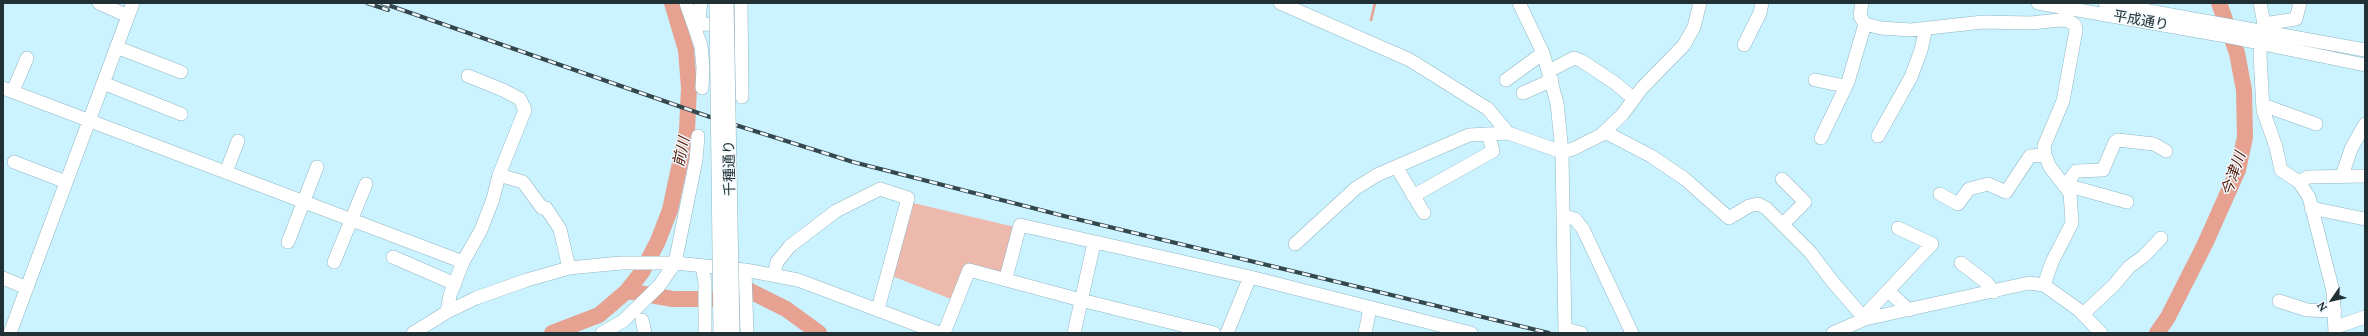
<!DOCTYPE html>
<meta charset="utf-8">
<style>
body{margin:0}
#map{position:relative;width:2368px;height:336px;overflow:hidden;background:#caf2ff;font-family:Lora,serif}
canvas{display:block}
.frame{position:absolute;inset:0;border:4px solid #203035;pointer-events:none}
.north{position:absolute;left:2312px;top:280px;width:40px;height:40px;-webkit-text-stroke:3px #f1f9fc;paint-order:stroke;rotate:236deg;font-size:11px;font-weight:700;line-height:16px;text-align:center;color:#203035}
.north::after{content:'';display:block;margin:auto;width:14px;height:18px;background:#203035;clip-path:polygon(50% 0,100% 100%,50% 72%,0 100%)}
</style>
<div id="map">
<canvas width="2368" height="336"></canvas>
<div class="frame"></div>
<div class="north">N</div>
</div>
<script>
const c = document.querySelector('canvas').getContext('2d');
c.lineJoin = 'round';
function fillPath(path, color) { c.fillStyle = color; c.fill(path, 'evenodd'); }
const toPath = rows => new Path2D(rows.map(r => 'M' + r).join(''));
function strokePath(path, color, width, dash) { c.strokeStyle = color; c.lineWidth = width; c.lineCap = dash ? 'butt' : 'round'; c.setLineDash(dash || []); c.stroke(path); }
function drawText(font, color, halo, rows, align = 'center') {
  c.font = font + ' Lora,"Noto Sans JP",serif'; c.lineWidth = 3; c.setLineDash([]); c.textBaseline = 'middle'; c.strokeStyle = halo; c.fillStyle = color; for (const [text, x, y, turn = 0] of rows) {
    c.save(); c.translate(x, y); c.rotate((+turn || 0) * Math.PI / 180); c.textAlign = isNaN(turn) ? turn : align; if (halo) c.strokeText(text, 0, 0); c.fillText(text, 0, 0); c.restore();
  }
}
fillPath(toPath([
 [913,203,1015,227,1003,272,965,266,951,299,892,276]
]), '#edb9ad');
strokePath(toPath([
 [1371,20,1375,3]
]), '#e7a190', 2.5);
strokePath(toPath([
 [627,291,673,299,719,299,748,290,786,309,819,333],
 [552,333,599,315,627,291,642,272,658,241,670,210,687,130,689,88,686,50,672,3],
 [2157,333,2168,317,2205,244,2238,170,2245,137,2244,90,2237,53,2219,3]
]), '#e7a190', 16);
const minor = toPath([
 [99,3,128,16],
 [686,3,701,46,703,67,702,88],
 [701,3,699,17,702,24,727,25],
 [741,3,742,97],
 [1280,3,1410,60,1488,109,1508,133],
 [1519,3,1543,53,1557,103,1562,152,1565,333],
 [1862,3,1860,16,1865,24,1881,28,1911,30,1983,22,2031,23,2060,20,2069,21,2075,25,2076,30,2063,101,2044,146,2045,155,2050,167,2070,193,2072,223,2052,262,2044,285],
 [2038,3,2220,35,2365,65],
 [2105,3,2365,50],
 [2260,3,2264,24,2260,54,2263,110,2276,147,2281,170,2299,182,2309,197,2333,291,2335,333],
 [2264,24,2296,19,2300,3],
 [1744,45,1760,13,1762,3],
 [116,47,181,72],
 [1549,71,1574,58,1582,61,1615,83,1634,99],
 [1506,80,1543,53],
 [1815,80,1845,86],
 [103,83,181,114],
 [3,88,463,262],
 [13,91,27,58],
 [1523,93,1552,80],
 [2263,105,2316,124],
 [1605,132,1651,156,1685,179,1729,218,1749,206,1758,204,1766,208,1810,252,1832,281,1865,319],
 [1878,136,1911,77,1921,50,1926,28],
 [1821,138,1848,82,1865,24],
 [14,162,66,182],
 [1397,168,1424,213],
 [226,172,238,141],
 [499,175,523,182,542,208,546,208,560,229,569,268],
 [2342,176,2351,149,2365,124],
 [1782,179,1805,202,1783,224],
 [2299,182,2308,177,2365,176],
 [1940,194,1958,204,1969,189,1988,184,2006,192,2030,156,2045,155],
 [1413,196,1493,151,1488,134],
 [2127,202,2066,185,2076,171,2103,170,2115,142,2118,140,2154,144,2166,151],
 [2311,208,2365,219],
 [1564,216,1575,219,1583,229,1632,333],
 [288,242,317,167],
 [1295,244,1356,188,1377,175,1469,135,1508,133,1562,152,1573,149,1601,135,1622,115,1642,88,1684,45,1694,27,1700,3],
 [393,257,455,284],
 [334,262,366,184],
 [1961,263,1987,283,1994,292],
 [702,266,705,282,705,333],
 [745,270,747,333],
 [774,274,777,262,790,246,836,211,880,189,908,198,878,309],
 [3,278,27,288],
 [1006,278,1020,225,1250,277,1471,333],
 [1888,291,1909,310],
 [2279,301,2307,310,2335,311],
 [447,312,450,295,463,262,481,230,493,199,499,175,525,110,520,99,503,90,468,76],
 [2083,314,2114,285,2129,267,2144,256,2161,238],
 [1863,317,1932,244,1898,228],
 [642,320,645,333],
 [2336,327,2365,317],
 [1565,329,1581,333],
 [10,333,133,3],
 [413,333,447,312,476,298,527,280,569,268,621,263,675,263,745,270,798,280,939,333],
 [602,333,623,321,659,286,675,263,696,160,698,136],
 [944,333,969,270,1081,300,1214,333],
 [1074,333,1094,243],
 [1227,333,1250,277],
 [1365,333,1370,308],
 [1833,333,1865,319,2029,283,2044,285,2079,310,2101,333]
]);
strokePath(minor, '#8fb6c2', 14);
strokePath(minor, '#fff', 13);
const rail = toPath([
 [367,3,388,10],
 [382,3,710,117,853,162,1064,216,1549,333]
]);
strokePath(rail, '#34474d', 4);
strokePath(rail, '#f1f9fc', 2.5, [8]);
const minorBridge = toPath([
 [716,3,720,333],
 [727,3,733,333]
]);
strokePath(minorBridge, '#8fb6c2', 14, []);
strokePath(minorBridge, '#fff', 13);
drawText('14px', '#203035', '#f1f9fc', [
 ["平成通り",2141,21,10],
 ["千種通り",730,168,-91]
]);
drawText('italic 15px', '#56180a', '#f1f9fc', [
 ["前川",682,152,-78],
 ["今津川",2234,174,-71]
]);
</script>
